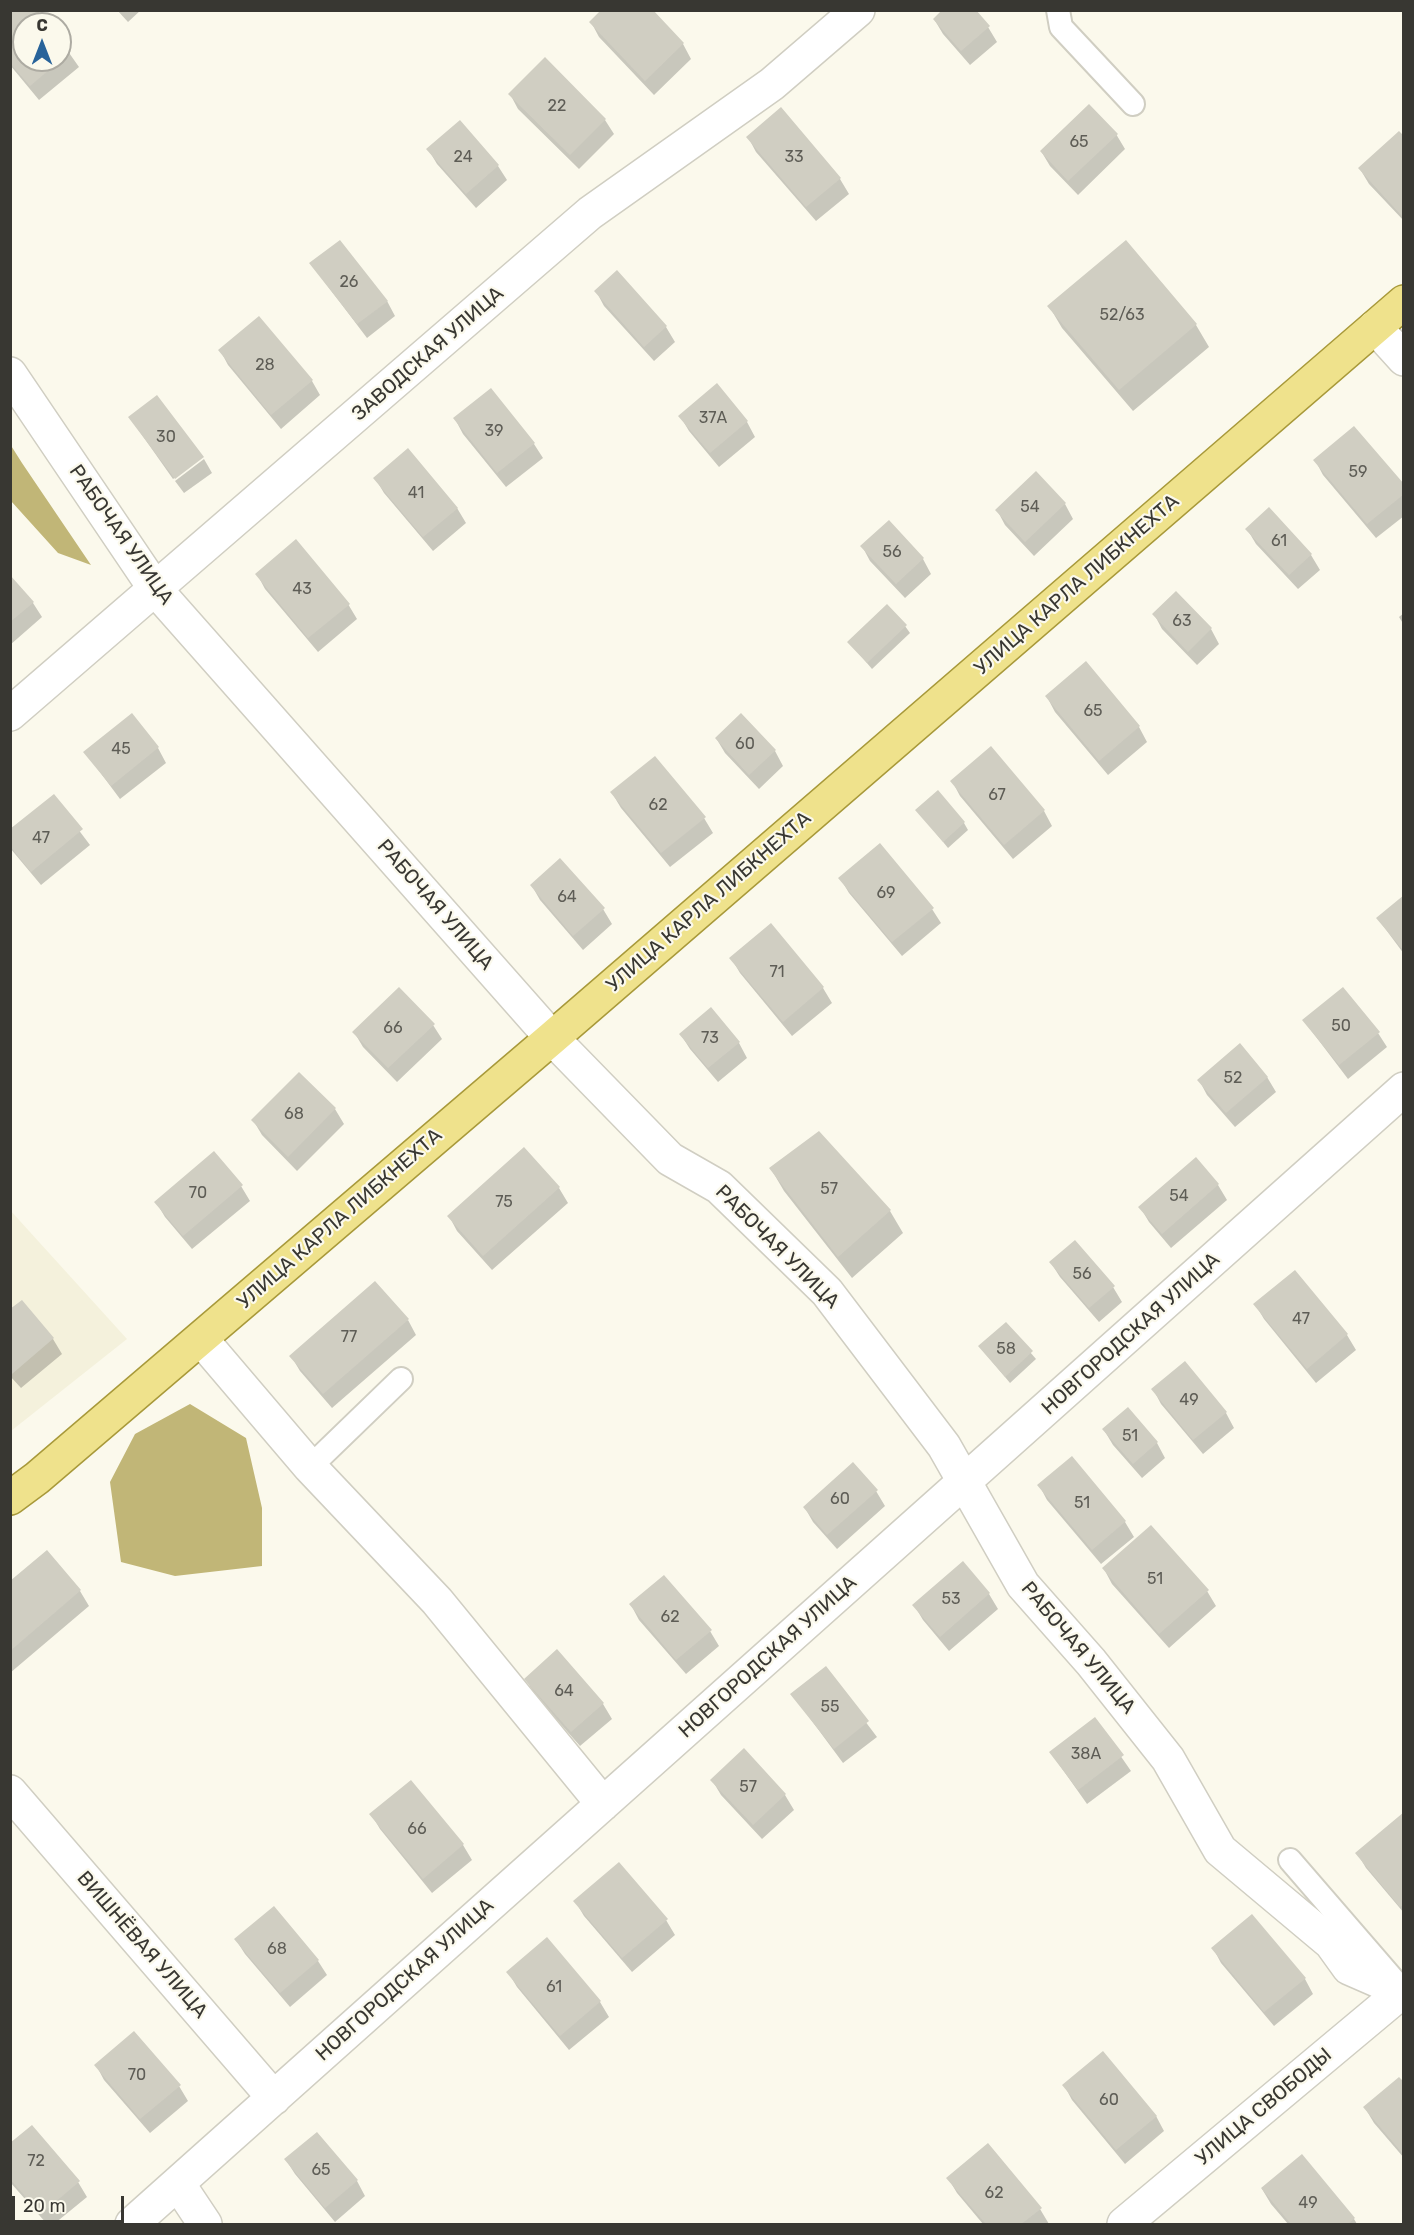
<!DOCTYPE html>
<meta charset="utf-8">
<style>
body{margin:0}
#map{position:relative;width:1414px;height:2235px;overflow:hidden;background:#fbf9ec;font-family:Rubik,sans-serif}
canvas{display:block}
.frame{position:absolute;inset:0;border:12px solid #383732;pointer-events:none}
.north{position:absolute;left:12px;top:12px;width:60px;height:60px;box-sizing:border-box;background:#fbf9ec;border:2px solid #adaba2;border-radius:50%;rotate:0deg;font-size:16px;font-weight:700;line-height:24px;text-align:center;color:#383732}
.north::after{content:'';display:block;margin:auto;width:21px;height:27px;background:#28639a;clip-path:polygon(50% 0,100% 100%,50% 72%,0 100%)}
.scale{position:absolute;left:12px;top:2196px;width:112px;height:27px;box-sizing:border-box;border:3px solid #383732;border-top:0;padding-left:8px;font-size:18px;line-height:21px;white-space:nowrap;color:#383732;-webkit-text-stroke:4px #fbf9ec;paint-order:stroke}
</style>
<div id="map">
<canvas width="1414" height="2235"></canvas>
<div class="frame"></div>
<div class="north">С</div>
<div class="scale">20 m</div>
</div>
<script>
const c = document.querySelector('canvas').getContext('2d');
c.lineJoin = 'round';
function fillPath(path, color) { c.fillStyle = color; c.fill(path, 'evenodd'); }
const toPath = rows => new Path2D(rows.map(r => 'M' + r).join(''));
function strokePath(path, color, width, dash) { c.strokeStyle = color; c.lineWidth = width; c.lineCap = dash ? 'butt' : 'round'; c.setLineDash(dash || []); c.stroke(path); }
function drawText(font, color, halo, rows, align = 'center') {
  c.font = font + ' Rubik,sans-serif'; c.lineWidth = 4.5; c.setLineDash([]); c.textBaseline = 'middle'; c.strokeStyle = halo; c.fillStyle = color; for (const [text, x, y, turn = 0] of rows) {
    c.save(); c.translate(x, y); c.rotate((+turn || 0) * Math.PI / 180); c.textAlign = isNaN(turn) ? turn : align; if (halo) c.strokeText(text, 0, 0); c.fillText(text, 0, 0); c.restore();
  }
}
fillPath(toPath([
 [10,1210,127,1339,11,1431,10,1431]
]), '#f4f1dc');
fillPath(toPath([
 [10,444,22,463,91,565,58,553,11,501],
 [190,1404,246,1438,262,1508,262,1566,175,1576,121,1562,110,1482,135,1434]
]), '#c1b677');
fillPath(toPath([
 [10,10,47,24,24,24,24,60,60,60,60,40,79,67,39,100,10,65],
 [117,10,141,10,128,22],
 [651,10,683,44,691,59,654,95,599,37,591,22],
 [934,19,988,27,997,42,970,65,943,34],
 [510,94,605,120,614,134,579,169,518,109],
 [1116,134,1125,149,1078,195,1050,166,1041,151],
 [748,137,840,179,849,194,816,221,756,152],
 [1404,138,1404,221,1369,184,1360,169],
 [428,149,498,166,507,180,476,208,437,164],
 [311,264,387,301,395,316,367,338],
 [617,272,666,327,675,342,654,361,604,306,596,291],
 [1049,306,1196,325,1209,347,1133,411,1062,328],
 [220,350,312,381,320,395,281,429,228,365],
 [680,416,747,422,755,437,719,467,689,431],
 [130,418,202,457,173,479],
 [455,419,534,444,543,458,506,487,463,434],
 [204,459,212,473,184,493,175,481],
 [1315,460,1404,487,1404,516,1376,538,1323,475],
 [375,478,457,508,466,523,433,551,384,493],
 [1065,504,1073,519,1034,556,1005,525,997,510],
 [1269,509,1311,555,1320,570,1298,589,1256,544,1247,529],
 [862,546,923,559,931,574,905,598,870,561],
 [257,574,348,604,357,619,318,652,265,589],
 [10,577,33,603,42,617,10,645],
 [1404,613,1404,625,1399,617],
 [1154,614,1211,629,1219,644,1197,665,1162,629],
 [905,626,910,633,872,669,849,642],
 [1086,664,1139,727,1147,742,1108,775,1055,712,1047,697],
 [716,738,775,751,783,766,759,789,725,753],
 [158,748,166,763,120,799,85,752],
 [991,748,1044,811,1052,826,1013,859,960,796,952,781],
 [612,793,704,818,713,833,670,867,621,808],
 [53,796,90,845,41,885,10,848,10,831],
 [917,810,964,823,968,830,948,848],
 [840,878,932,909,941,923,902,956,849,893],
 [532,886,603,909,612,924,583,950,540,900],
 [1404,897,1404,954,1378,919],
 [770,925,823,988,832,1003,792,1036,740,973,731,958],
 [1304,1021,1378,1033,1387,1047,1348,1079],
 [433,1025,442,1039,397,1082,363,1047,354,1032],
 [681,1035,739,1043,747,1058,718,1082,690,1049],
 [299,1074,335,1109,344,1124,297,1171,262,1135,253,1120],
 [1267,1077,1276,1092,1235,1127,1207,1095,1199,1080],
 [819,1133,890,1211,903,1233,852,1278,784,1191,771,1169],
 [524,1149,559,1188,568,1203,492,1270,457,1231,449,1216],
 [1196,1159,1218,1185,1227,1200,1171,1248,1149,1222,1140,1207],
 [241,1186,250,1201,192,1249,165,1217,156,1202],
 [1051,1263,1113,1287,1122,1302,1099,1322,1060,1277],
 [1294,1272,1347,1335,1356,1350,1316,1383,1264,1319,1255,1304],
 [21,1302,53,1339,62,1354,21,1388,10,1376,10,1311],
 [408,1320,416,1335,332,1408,300,1371,291,1356],
 [1006,1324,1036,1359,1010,1383,980,1347],
 [1153,1389,1226,1413,1234,1428,1203,1454,1161,1404],
 [1128,1409,1157,1443,1165,1458,1142,1478,1113,1445,1104,1430],
 [1072,1458,1125,1522,1134,1537,1101,1564,1047,1500,1039,1485],
 [876,1491,885,1506,837,1549,813,1522,805,1508],
 [47,1552,80,1591,89,1606,10,1673,10,1583],
 [963,1564,989,1594,998,1609,949,1651,923,1620,914,1605],
 [1104,1569,1207,1591,1216,1606,1169,1648,1112,1584],
 [631,1605,710,1631,719,1646,686,1674,639,1620],
 [825,1668,877,1737,843,1763,792,1694],
 [526,1679,603,1704,612,1719,580,1746,534,1694],
 [1095,1719,1131,1771,1087,1804,1051,1753],
 [712,1780,785,1795,794,1810,762,1839,721,1795],
 [411,1782,463,1845,472,1860,432,1893,380,1829,371,1814],
 [1404,1814,1404,1913,1366,1868,1357,1853],
 [575,1901,666,1920,675,1935,632,1972,584,1916],
 [547,1939,600,2002,609,2017,569,2050,517,1987,508,1972],
 [236,1940,318,1961,327,1975,290,2007,245,1954],
 [1213,1948,1305,1979,1313,1994,1274,2026,1221,1963],
 [96,2065,179,2086,188,2101,150,2133,104,2080],
 [1404,2084,1404,2158,1374,2123,1365,2108],
 [1064,2085,1156,2116,1164,2131,1125,2164,1072,2100],
 [10,2145,78,2182,87,2197,54,2224,47,2224,10,2182],
 [1302,2156,1354,2219,1357,2224,1288,2224,1271,2204,1262,2189],
 [286,2160,357,2181,365,2196,335,2222,295,2174],
 [948,2178,1040,2209,1049,2224,983,2224,957,2193]
]), '#0003');
fillPath(toPath([
 [10,10,37,10,48,24,24,24,24,60,60,60,60,38,71,51,30,86,10,63],
 [601,10,653,10,684,43,645,81,589,22],
 [942,10,976,10,990,26,961,51,933,19],
 [545,57,606,119,570,155,508,94],
 [1089,104,1118,134,1068,181,1040,151],
 [781,107,841,178,806,207,746,137],
 [460,120,499,165,466,194,426,149],
 [1399,131,1404,136,1402,216,1358,168],
 [340,240,388,301,357,324,309,263],
 [1126,240,1197,324,1119,390,1047,306],
 [617,270,667,326,644,347,594,291],
 [259,316,313,380,271,415,218,350],
 [717,383,748,421,710,453,678,416],
 [491,388,535,443,497,473,453,418],
 [157,395,204,457,175,479,128,417],
 [1354,426,1404,484,1404,494,1367,524,1313,460],
 [408,448,458,508,423,537,373,478],
 [1036,471,1066,503,1025,542,995,510],
 [1269,507,1312,554,1289,575,1245,529],
 [889,520,924,558,896,584,860,546],
 [296,539,350,604,308,638,255,574],
 [10,575,34,602,10,622],
 [1176,591,1212,628,1188,652,1152,614],
 [887,604,907,625,867,663,847,642],
 [1086,661,1140,726,1099,761,1045,696],
 [132,713,159,747,111,786,83,752],
 [741,713,776,750,749,775,715,738],
 [991,746,1045,810,1004,845,950,781],
 [655,756,706,817,661,853,610,792],
 [938,790,965,822,943,842,915,810],
 [54,794,83,829,31,872,10,846,10,829],
 [880,843,934,908,892,942,838,878],
 [560,858,605,908,573,936,530,885],
 [1404,895,1404,951,1376,918],
 [771,923,824,987,783,1022,729,958],
 [399,987,435,1024,388,1068,352,1032],
 [1343,987,1380,1032,1339,1065,1302,1020],
 [711,1007,740,1042,708,1068,679,1034],
 [1240,1043,1268,1077,1226,1113,1197,1080],
 [299,1072,336,1108,288,1157,251,1120],
 [819,1131,891,1210,838,1257,769,1168],
 [524,1147,560,1187,483,1256,447,1216],
 [214,1151,243,1185,183,1236,154,1202],
 [1196,1157,1219,1184,1162,1234,1138,1207],
 [1075,1240,1115,1286,1089,1308,1049,1262],
 [1295,1270,1348,1334,1307,1369,1253,1304],
 [375,1281,409,1319,323,1394,289,1356],
 [22,1300,54,1338,12,1374,10,1309],
 [1006,1322,1033,1351,1005,1377,978,1346],
 [1185,1361,1227,1412,1193,1440,1151,1389],
 [1128,1407,1158,1442,1133,1464,1102,1429],
 [1072,1456,1126,1521,1092,1550,1037,1485],
 [853,1462,878,1490,827,1535,803,1507],
 [1151,1525,1209,1590,1159,1634,1102,1568],
 [47,1550,81,1590,10,1651,10,1581],
 [963,1561,990,1593,940,1637,912,1605],
 [664,1575,712,1630,676,1660,629,1604],
 [557,1649,604,1703,571,1732,524,1679],
 [826,1666,869,1721,834,1749,790,1694],
 [1095,1717,1124,1755,1078,1790,1049,1752],
 [744,1748,786,1794,753,1825,710,1780],
 [411,1780,464,1844,423,1879,369,1814],
 [1404,1812,1404,1904,1400,1907,1355,1853],
 [619,1862,668,1919,622,1958,573,1901],
 [274,1906,319,1960,280,1993,234,1939],
 [1252,1914,1306,1978,1264,2012,1211,1948],
 [547,1937,601,2001,560,2036,506,1972],
 [134,2031,181,2085,140,2119,94,2065],
 [1103,2051,1157,2116,1116,2150,1062,2085],
 [1399,2077,1404,2082,1404,2155,1363,2107],
 [32,2125,80,2181,41,2214,10,2179,10,2143],
 [317,2132,358,2180,325,2208,284,2159],
 [988,2143,1042,2208,1021,2224,986,2224,946,2178],
 [1302,2154,1355,2218,1348,2224,1291,2224,1261,2188]
]), '#d0cec2');
const lane = toPath([
 [1058,10,1061,27,1133,104],
 [310,1467,401,1379],
 [1290,1860,1398,1985]
]);
const street = toPath([
 [1375,327,1404,359],
 [10,374,156,590,552,1038,670,1159,719,1187,827,1292,944,1446,1023,1585,1091,1662,1168,1759,1220,1850,1331,1943,1349,1968,1404,1992],
 [10,714,590,213,772,84,858,10],
 [201,1339,310,1467,437,1601,603,1804],
 [10,1792,274,2098],
 [179,2185,205,2224],
 [132,2224,1404,1089],
 [1124,2224,1404,1990]
]);
const primary = toPath([
 [10,1498,37,1478,552,1038,1404,302]
]);
strokePath(lane, '#d0cec2', 26);
strokePath(street, '#d0cec2', 36);
strokePath(primary, '#a8993a', 36);
strokePath(lane, '#fff', 22);
strokePath(street, '#fff', 33);
strokePath(primary, '#efe28c', 33);
drawText('16px', '#5e5d56', null, [
 ["22",557,106],
 ["65",1079,142],
 ["24",463,157],
 ["33",794,157],
 ["26",349,282],
 ["52/63",1122,315],
 ["28",265,365],
 ["37А",713,418],
 ["39",494,431],
 ["30",166,437],
 ["59",1358,472],
 ["41",416,493],
 ["54",1030,507],
 ["61",1279,541],
 ["56",892,552],
 ["43",302,589],
 ["63",1182,621],
 ["65",1093,711],
 ["60",745,744],
 ["45",121,749],
 ["67",997,795],
 ["62",658,805],
 ["47",41,838],
 ["69",886,893],
 ["64",567,897],
 ["71",777,972],
 ["50",1341,1026],
 ["66",393,1028],
 ["73",710,1038],
 ["52",1233,1078],
 ["68",294,1114],
 ["57",829,1189],
 ["70",198,1193],
 ["54",1179,1196],
 ["75",504,1202],
 ["56",1082,1274],
 ["47",1301,1319],
 ["77",349,1337],
 ["58",1006,1349],
 ["49",1189,1400],
 ["51",1130,1436],
 ["60",840,1499],
 ["51",1082,1503],
 ["51",1155,1579],
 ["53",951,1599],
 ["62",670,1617],
 ["64",564,1691],
 ["55",830,1707],
 ["38А",1086,1754],
 ["57",748,1787],
 ["66",417,1829],
 ["68",277,1949],
 ["61",554,1987],
 ["70",137,2075],
 ["60",1109,2100],
 ["72",36,2161],
 ["65",321,2170],
 ["62",994,2193],
 ["49",1308,2203]
]);
drawText('20px', '#383732', '#fbf9ec', [
 ["ЗАВОДСКАЯ УЛИЦА",428,354,-41],
 ["РАБОЧАЯ УЛИЦА",121,535,55],
 ["УЛИЦА КАРЛА ЛИБКНЕХТА",1077,585,-41],
 ["УЛИЦА КАРЛА ЛИБКНЕХТА",709,902,-41],
 ["РАБОЧАЯ УЛИЦА",435,905,49],
 ["УЛИЦА КАРЛА ЛИБКНЕХТА",340,1219,-41],
 ["РАБОЧАЯ УЛИЦА",777,1247,45],
 ["НОВГОРОДСКАЯ УЛИЦА",1131,1334,-42],
 ["РАБОЧАЯ УЛИЦА",1078,1648,50],
 ["НОВГОРОДСКАЯ УЛИЦА",768,1657,-42],
 ["ВИШНЁВАЯ УЛИЦА",142,1945,49],
 ["НОВГОРОДСКАЯ УЛИЦА",405,1980,-42],
 ["УЛИЦА СВОБОДЫ",1264,2107,-40]
]);
</script>
